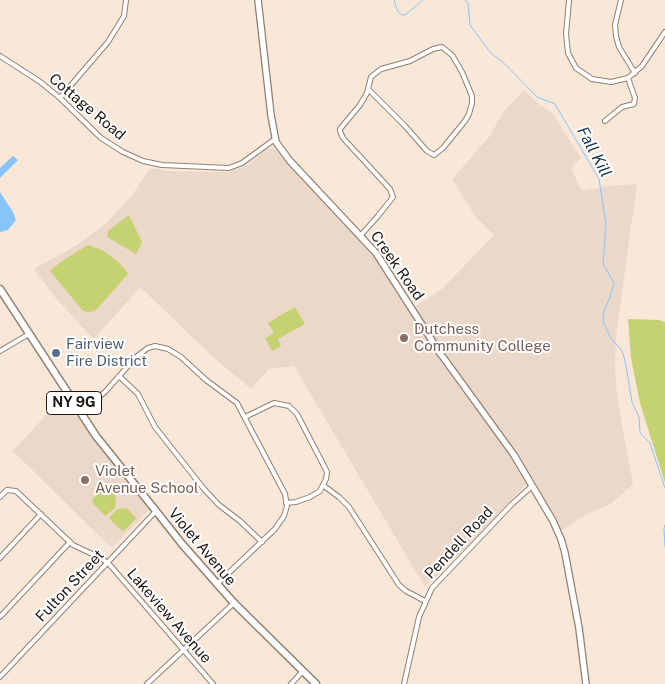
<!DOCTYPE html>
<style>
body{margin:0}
canvas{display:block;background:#f9e7d8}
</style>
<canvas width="665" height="684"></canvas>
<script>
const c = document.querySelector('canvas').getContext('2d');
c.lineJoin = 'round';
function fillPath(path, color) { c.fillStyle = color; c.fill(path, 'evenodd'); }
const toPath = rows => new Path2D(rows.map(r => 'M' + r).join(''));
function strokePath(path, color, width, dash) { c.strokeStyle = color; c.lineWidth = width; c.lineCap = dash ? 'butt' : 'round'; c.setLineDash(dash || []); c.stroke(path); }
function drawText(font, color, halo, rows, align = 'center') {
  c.font = font + ' "Public Sans",sans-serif'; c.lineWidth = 4; c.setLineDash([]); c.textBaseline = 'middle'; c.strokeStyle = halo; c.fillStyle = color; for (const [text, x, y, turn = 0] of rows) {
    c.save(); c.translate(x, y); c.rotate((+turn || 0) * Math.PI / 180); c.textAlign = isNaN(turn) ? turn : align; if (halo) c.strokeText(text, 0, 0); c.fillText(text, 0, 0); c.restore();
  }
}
fillPath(toPath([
 [524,90,540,105,553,114,581,158,571,169,582,191,608,186,637,184,616,337,615,368,617,397,633,484,611,504,589,513,561,531,534,480,525,485,468,546,425,587,294,366,269,369,251,389,212,356,140,287,94,339,57,300,34,269,77,245,106,223,131,197,150,168,171,171,227,172,248,165,267,149,274,148,375,255,410,310,443,288,494,235,475,216,452,179,490,136,503,112],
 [64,395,150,509,112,548,13,451]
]), '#ecd8c9');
fillPath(toPath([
 [129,215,142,242,136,254,107,237,108,231],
 [88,245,102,250,116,260,125,269,128,274,96,310,90,312,83,311,50,271,62,261],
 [295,307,305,324,278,339,281,346,272,351,265,338,274,333,268,323],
 [628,319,659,320,665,322,665,483,640,403,631,358],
 [107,486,116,496,115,508,105,516,92,502,93,498],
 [127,508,136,518,125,530,122,531,109,518,117,509]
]), '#c4d271');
fillPath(toPath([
 [13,156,18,160,0,178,0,168],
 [0,192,13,212,16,220,8,230,0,232]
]), '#87c4fc');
strokePath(toPath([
 [394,0,398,12,402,15,405,15,423,0],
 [465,0,468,3,470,25,490,52,506,65,537,97,555,104,599,179,606,224,603,264,614,283,610,297,604,311,603,321,610,337,622,351,625,360,632,402,639,417,640,433,650,443,665,488],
 [665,525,664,528,665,547]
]), '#87c4fc', 1);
const street = toPath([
 [569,0,566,34,568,53,576,68,592,79,611,82,628,78,642,66,665,32],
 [621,0,615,25,616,36,619,47,635,73],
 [0,56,39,81,60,98,101,138,123,152,143,161,162,165,229,168,242,163,275,139],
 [60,98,108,42,124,16,126,0],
 [605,121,622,107,634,104,635,98,628,78],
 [361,235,378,216,393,197,390,189,343,138,340,131,340,129,360,105,367,93,371,77,381,69,410,61,433,49,442,47,452,55,462,72,472,96,472,103,469,114,465,121,443,148,434,155,427,151,405,126,368,89],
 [0,351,29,334],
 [119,376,138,394,155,427,204,489,219,505,240,521,262,542],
 [80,411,105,392,136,357,148,348,155,346,168,349,181,357,206,380,237,403,285,494,287,506,284,516,275,529,217,584],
 [245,417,274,403,289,406,297,414,324,466,327,472,326,479,320,491,310,497,296,502,286,503],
 [324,486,339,497,349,507,399,585,406,591,425,601],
 [0,497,7,490,16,491,73,545,101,558,109,564,213,684],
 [0,558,41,514],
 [0,617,70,542],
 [0,677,156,511],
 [147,684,234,603],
 [291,684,303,671],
 [404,684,419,617,432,588,512,504,532,486]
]);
const secondary = toPath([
 [258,0,271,115,276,142,290,161,376,253,440,353,514,455,553,521,561,539,565,553,579,628,586,684]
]);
const primary = toPath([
 [0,289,96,436,156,511,182,544,234,603,316,684]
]);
strokePath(street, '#908072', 6);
strokePath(secondary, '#908072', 8);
strokePath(primary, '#908072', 9);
strokePath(street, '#fff', 4);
strokePath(secondary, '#fff', 5.5);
strokePath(primary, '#fff', 6);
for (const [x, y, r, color] of [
 [404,338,5,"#8d6e63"],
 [56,353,5,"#5c6f8a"],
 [85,480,5,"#8d6e63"]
]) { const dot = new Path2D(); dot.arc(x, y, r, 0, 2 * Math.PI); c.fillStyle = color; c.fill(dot); strokePath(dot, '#fff', 2); }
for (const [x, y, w] of [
 [74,403,55]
]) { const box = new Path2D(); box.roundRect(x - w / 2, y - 11.5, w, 23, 4); c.fillStyle = '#fff'; c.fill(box); strokePath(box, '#1e1813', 1); }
drawText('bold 14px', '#1e1813', null, [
 ["NY 9G",74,403]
]);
drawText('15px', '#1e1813', '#fff', [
 ["Cottage Road",87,107,40],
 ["Creek Road",397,266,55],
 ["Pendell Road",459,543,-47],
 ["Violet Avenue",202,547,50],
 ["Fulton Street",70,586,-47],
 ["Lakeview Avenue",169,616,49]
]);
drawText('15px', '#785e54', '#fff', [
 ["Dutchess",414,329],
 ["Community College",414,346],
 ["Violet",95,471],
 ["Avenue School",95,488]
], 'left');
drawText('15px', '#4e5e75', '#fff', [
 ["Fairview",66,344],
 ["Fire District",66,361]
], 'left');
drawText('italic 16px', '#163652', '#fff', [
 ["Fall Kill",594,152,62]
]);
</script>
